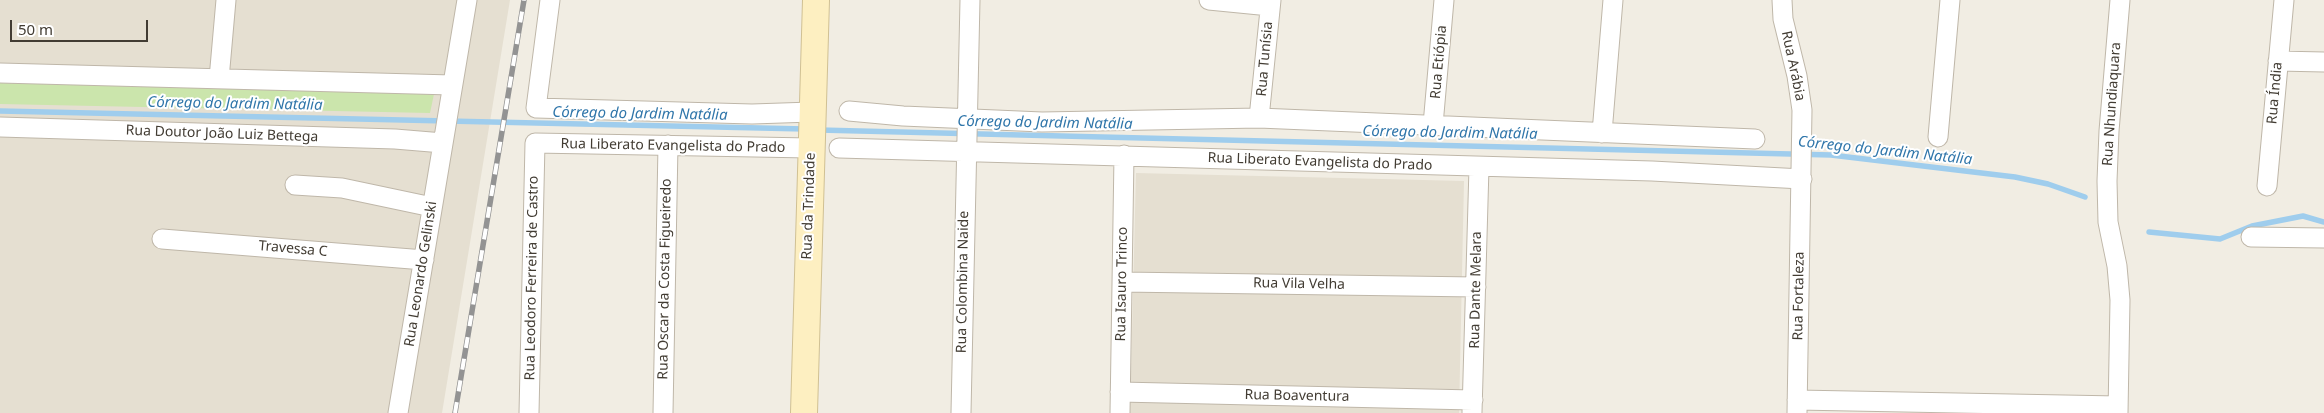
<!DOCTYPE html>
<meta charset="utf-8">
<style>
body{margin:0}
#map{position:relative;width:2324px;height:413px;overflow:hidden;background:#f1ede3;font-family:"Noto Sans",sans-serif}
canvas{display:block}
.scale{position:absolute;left:10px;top:20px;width:138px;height:22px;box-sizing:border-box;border:2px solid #423c33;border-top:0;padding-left:6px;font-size:15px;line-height:18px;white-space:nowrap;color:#423c33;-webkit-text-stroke:4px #fff;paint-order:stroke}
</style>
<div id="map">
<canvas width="2324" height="413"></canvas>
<div class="scale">50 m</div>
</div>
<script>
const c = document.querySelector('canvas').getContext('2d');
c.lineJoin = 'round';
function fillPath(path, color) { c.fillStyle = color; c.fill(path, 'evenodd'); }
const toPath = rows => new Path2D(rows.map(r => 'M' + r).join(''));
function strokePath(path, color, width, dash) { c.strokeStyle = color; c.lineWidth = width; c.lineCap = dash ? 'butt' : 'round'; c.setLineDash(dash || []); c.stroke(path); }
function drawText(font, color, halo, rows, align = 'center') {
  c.font = font + ' "Noto Sans",sans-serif'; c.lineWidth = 4; c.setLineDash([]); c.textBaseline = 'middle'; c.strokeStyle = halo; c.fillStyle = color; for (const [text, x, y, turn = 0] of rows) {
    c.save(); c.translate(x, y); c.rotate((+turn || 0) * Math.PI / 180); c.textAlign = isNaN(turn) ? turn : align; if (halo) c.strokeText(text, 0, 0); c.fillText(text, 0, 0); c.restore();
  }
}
fillPath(toPath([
 [0,0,510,0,442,413,0,413],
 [1136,173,1464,181,1459,413,1130,413]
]), '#e5dfd1');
fillPath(toPath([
 [0,83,434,94,430,113,0,104]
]), '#cbe5ac');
strokePath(toPath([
 [0,111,805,129],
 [819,130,1831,155,2015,177,2048,184,2085,197],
 [2149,232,2220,239,2252,226,2303,216,2324,222]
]), '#9fcded', 5.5);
const street = toPath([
 [550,0,536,108,752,114,812,112],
 [1209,0,1270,6],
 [1782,0,1783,19,1797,76,1802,110,1797,413],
 [2278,61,2324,62],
 [0,73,452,85],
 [219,79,226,0],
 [849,111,903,116,1042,122,1259,118,1755,139],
 [1259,118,1271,0],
 [1433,125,1444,0],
 [0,127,395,139,443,143],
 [1602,133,1613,0],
 [1938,137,1950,0],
 [839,148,1652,171,1802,179],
 [295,185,342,188,432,207],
 [2267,186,2284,0],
 [2251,237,2324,238],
 [162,239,424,260],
 [1122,282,1476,287],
 [1120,392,1473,400],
 [1797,400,2118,406],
 [1472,412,1479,167],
 [398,413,467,0],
 [529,413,535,143,810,148],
 [663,413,668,145],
 [961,413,970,0],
 [1120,413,1124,155],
 [2118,413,2120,300,2117,266,2108,222,2107,181,2109,131,2120,0]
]);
const secondary = toPath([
 [804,413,816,0]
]);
strokePath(street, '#bfb7a9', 21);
strokePath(secondary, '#d0c093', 28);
strokePath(street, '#fff', 19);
strokePath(secondary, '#fdefc1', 26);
const rail = toPath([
 [455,413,524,0]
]);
strokePath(rail, '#939393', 5.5);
strokePath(rail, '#fff', 4, [11]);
drawText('14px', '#423c33', '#fff', [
 ["Rua Tunísia",1265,59,-85],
 ["Rua Etiópia",1439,62,-85],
 ["Rua Arábia",1793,66,78],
 ["Rua Índia",2275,93,-85],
 ["Rua Nhundiaquara",2112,104,-86],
 ["Rua Doutor João Luiz Bettega",222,134,2],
 ["Rua Liberato Evangelista do Prado",673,146,1],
 ["Rua Liberato Evangelista do Prado",1320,162,2],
 ["Rua da Trindade",809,206,-88],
 ["Travessa C",293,249,5],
 ["Rua Leonardo Gelinski",421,274,-81],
 ["Rua Leodoro Ferreira de Castro",532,278,-89],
 ["Rua Oscar da Costa Figueiredo",665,279,-89],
 ["Rua Colombina Naide",963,282,-89],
 ["Rua Isauro Trinco",1122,284,-89],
 ["Rua Vila Velha",1299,284,1],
 ["Rua Dante Melara",1476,290,-89],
 ["Rua Fortaleza",1799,296,-89],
 ["Rua Boaventura",1297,396,1]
]);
drawText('italic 15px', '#3076aa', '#fff', [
 ["Córrego do Jardim Natália",235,104,1],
 ["Córrego do Jardim Natália",640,114,1],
 ["Córrego do Jardim Natália",1045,123,1],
 ["Córrego do Jardim Natália",1450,133,1],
 ["Córrego do Jardim Natália",1885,151,6]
]);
</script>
